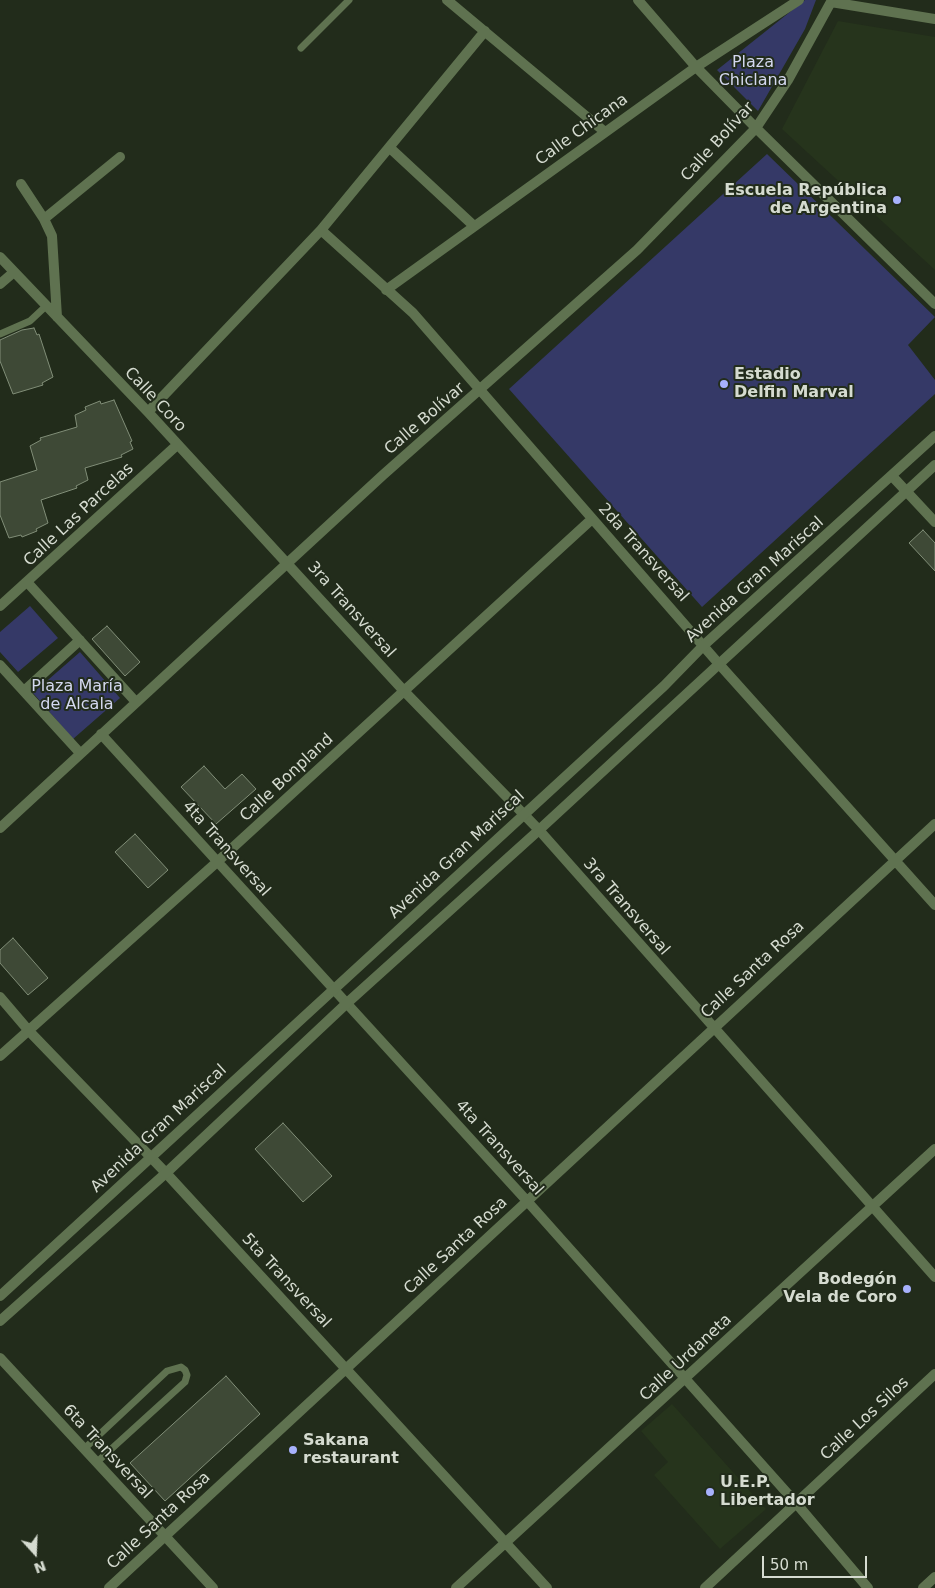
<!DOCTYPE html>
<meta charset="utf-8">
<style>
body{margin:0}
#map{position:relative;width:935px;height:1588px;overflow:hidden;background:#222c1b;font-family:"DejaVu Sans",sans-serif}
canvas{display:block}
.north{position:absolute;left:10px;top:1528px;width:50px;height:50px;-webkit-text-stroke:4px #222c1b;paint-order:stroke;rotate:160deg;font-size:14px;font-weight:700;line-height:20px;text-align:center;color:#d5dbd0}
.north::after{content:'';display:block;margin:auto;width:18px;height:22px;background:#d5dbd0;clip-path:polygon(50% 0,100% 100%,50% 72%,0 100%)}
.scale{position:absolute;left:762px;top:1556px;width:105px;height:22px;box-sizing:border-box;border:2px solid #d5dbd0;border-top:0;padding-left:6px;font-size:15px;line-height:18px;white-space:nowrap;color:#d5dbd0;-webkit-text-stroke:4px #222c1b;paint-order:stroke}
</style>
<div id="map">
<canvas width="935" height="1588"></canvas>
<div class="north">N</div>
<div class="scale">50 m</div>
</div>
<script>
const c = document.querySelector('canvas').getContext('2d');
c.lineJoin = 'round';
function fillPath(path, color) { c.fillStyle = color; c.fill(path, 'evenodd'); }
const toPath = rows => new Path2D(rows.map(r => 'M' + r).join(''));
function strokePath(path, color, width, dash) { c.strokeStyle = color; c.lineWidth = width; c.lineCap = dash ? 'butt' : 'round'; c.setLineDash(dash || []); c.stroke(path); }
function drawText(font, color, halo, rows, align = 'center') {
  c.font = font + ' "DejaVu Sans",sans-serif'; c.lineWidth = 4; c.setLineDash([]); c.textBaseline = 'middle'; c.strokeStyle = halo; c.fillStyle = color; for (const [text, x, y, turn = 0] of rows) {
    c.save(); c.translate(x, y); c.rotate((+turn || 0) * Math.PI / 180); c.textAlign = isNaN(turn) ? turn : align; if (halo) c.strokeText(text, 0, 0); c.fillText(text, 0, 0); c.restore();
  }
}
fillPath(toPath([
 [838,21,935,37,935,270,782,129],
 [672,1404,766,1509,720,1549,654,1475,668,1462,641,1431]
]), '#26341c');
fillPath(toPath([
 [805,0,816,0,805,29,758,111,717,70],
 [767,154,935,317,908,345,935,380,935,394,702,607,509,389],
 [30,606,58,638,18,672,0,652,0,632],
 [80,652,120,698,73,739,33,693]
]), '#353967');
const building = toPath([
 [34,328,37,335,39,334,53,377,42,383,43,385,13,394,0,361,0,340,22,330,34,328],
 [114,400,132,441,130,442,133,449,121,455,122,457,85,468,88,480,76,486,77,488,41,500,48,523,36,529,37,531,22,537,21,535,9,538,0,515,0,482,37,470,30,446,41,440,40,438,77,427,75,415,86,410,85,407,100,401,101,404,114,400],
 [923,530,935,543,935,571,909,543,923,530],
 [107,626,140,662,125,676,92,639,107,626],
 [204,766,225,789,242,774,256,789,216,824,181,787,204,766],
 [135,834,168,870,148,888,115,852,135,834],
 [13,938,48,978,28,995,0,963,0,950,13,938],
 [283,1123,332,1176,303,1202,255,1149,283,1123],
 [226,1376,260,1414,165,1501,130,1463,226,1376]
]);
fillPath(building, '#3e4936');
strokePath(building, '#818e78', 1);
strokePath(toPath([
 [301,48,349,0],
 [0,334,30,321,46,306],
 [84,1449,167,1371,181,1367,185,1370,187,1375,185,1382,97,1462]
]), '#5f7250', 7);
strokePath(toPath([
 [447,0,605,132],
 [638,0,696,67,756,128,935,304],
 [831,2,935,19],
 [390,148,474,226],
 [21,184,44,219,52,236,57,317],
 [44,219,120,157],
 [321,230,413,313,719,664,935,905],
 [0,257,148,412,404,691,539,830,935,1277],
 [0,284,14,272],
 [386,290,696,67,799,0],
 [148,412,321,230,485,31],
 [892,476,935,522],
 [27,582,135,701],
 [0,606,177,445],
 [0,665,80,753],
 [24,691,80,640],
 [101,734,527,1201,796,1503,868,1588],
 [0,828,383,475,637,250,756,128,788,80,832,0],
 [0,997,29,1031,166,1173,547,1588],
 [0,1056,217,862,592,519],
 [0,1358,213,1588],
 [109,1588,935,824],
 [456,1588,935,1149],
 [705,1588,935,1374],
 [923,1588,935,1577]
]), '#5f7250', 10);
strokePath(toPath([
 [0,1296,664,686,704,645,935,436],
 [0,1321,166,1173,346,1004,539,830,935,465]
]), '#5f7250', 10);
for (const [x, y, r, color] of [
 [897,200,5,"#a7b1fc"],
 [724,384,5,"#a7b1fc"],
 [907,1289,5,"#a7b1fc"],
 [293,1450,5,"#a7b1fc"],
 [710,1492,5,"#a7b1fc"]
]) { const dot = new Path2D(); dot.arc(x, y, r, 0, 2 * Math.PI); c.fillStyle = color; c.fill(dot); strokePath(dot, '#222c1b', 2); }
drawText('16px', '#d4d8ef', '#222c1b', [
 ["Plaza",753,63],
 ["Chiclana",753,81],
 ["Plaza María",77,687],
 ["de Alcala",77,705]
]);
drawText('16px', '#d5dbd0', '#222c1b', [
 ["Calle Chicana",582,130,-36],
 ["Calle Bolívar",718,142,-48],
 ["Calle Coro",155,400,47],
 ["Calle Bolívar",425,419,-41],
 ["Calle Las Parcelas",79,515,-43],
 ["2da Transversal",643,553,48],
 ["Avenida Gran Mariscal",755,580,-42],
 ["3ra Transversal",351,610,48],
 ["Calle Bonpland",287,778,-43],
 ["4ta Transversal",226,849,48],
 ["Avenida Gran Mariscal",457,855,-43],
 ["3ra Transversal",626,907,49],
 ["Calle Santa Rosa",753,970,-43],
 ["Avenida Gran Mariscal",159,1129,-43],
 ["4ta Transversal",499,1148,48],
 ["Calle Santa Rosa",456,1246,-43],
 ["5ta Transversal",286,1281,47],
 ["Calle Urdaneta",686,1358,-43],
 ["Calle Los Silos",865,1419,-43],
 ["6ta Transversal",107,1452,47],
 ["Calle Santa Rosa",159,1521,-43]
]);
drawText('bold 16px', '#d5dbd0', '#222c1b', [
 ["Escuela República",887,191,"right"],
 ["de Argentina",887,209,"right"],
 ["Estadio",734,375],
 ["Delfin Marval",734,393],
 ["Bodegón",897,1280,"right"],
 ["Vela de Coro",897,1298,"right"],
 ["Sakana",303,1441],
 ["restaurant",303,1459],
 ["U.E.P.",720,1483],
 ["Libertador",720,1501]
], 'left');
</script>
